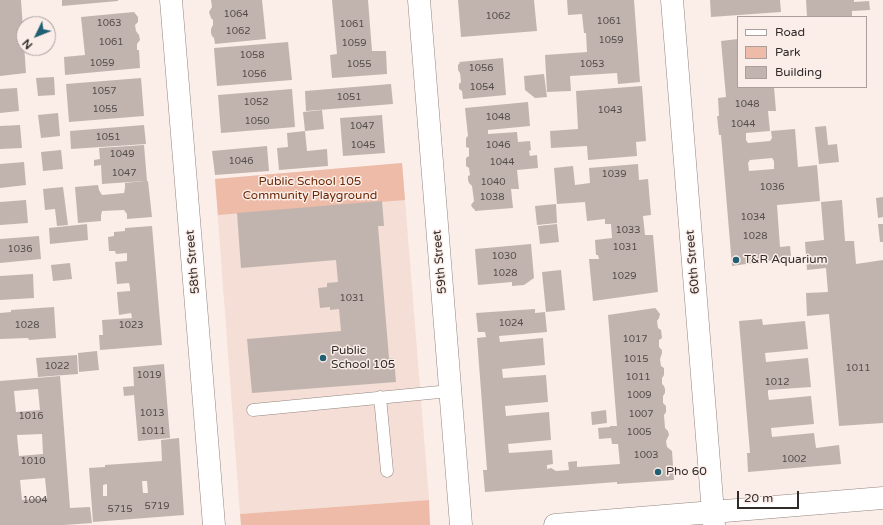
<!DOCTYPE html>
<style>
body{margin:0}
#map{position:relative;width:883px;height:525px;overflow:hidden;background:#fbede8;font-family:"Varela Round",sans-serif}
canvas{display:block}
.legend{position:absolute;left:737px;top:16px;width:130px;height:72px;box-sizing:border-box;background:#fbede8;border:1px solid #aa9f9c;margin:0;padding:5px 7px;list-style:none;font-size:12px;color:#302b29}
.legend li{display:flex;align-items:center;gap:8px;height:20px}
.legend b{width:20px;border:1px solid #aa9f9c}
.north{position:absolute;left:16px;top:16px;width:40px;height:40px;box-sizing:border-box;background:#fbede8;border:1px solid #aa9f9c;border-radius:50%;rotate:227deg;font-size:11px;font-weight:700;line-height:16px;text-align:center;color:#302b29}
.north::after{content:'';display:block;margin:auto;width:14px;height:18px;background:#1f6074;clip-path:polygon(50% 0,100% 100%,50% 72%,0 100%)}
.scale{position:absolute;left:737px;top:491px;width:62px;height:18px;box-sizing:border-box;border:2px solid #302b29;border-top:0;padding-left:5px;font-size:12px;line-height:14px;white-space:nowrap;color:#302b29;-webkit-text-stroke:3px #fbede8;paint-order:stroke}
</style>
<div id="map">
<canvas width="883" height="525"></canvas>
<ul class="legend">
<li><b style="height:5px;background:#fff"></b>Road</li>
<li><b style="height:11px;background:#edbba7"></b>Park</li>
<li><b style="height:11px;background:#c1b4af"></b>Building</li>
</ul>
<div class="north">N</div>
<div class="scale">20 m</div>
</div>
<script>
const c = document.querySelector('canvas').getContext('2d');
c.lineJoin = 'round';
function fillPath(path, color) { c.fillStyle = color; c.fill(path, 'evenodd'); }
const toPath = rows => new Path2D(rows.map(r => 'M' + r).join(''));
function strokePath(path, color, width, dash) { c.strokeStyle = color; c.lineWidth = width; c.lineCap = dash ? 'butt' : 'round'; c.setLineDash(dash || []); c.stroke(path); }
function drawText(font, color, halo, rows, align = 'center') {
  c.font = font + ' "Varela Round",sans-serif'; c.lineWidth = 3; c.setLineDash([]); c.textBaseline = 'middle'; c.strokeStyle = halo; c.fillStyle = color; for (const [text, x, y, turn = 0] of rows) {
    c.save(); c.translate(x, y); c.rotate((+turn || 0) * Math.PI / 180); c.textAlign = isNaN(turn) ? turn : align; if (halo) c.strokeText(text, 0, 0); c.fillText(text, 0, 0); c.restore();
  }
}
fillPath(toPath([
 [402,163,429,500,240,514,215,179]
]), '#f4ded5');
fillPath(toPath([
 [402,163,405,200,218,215,215,179],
 [429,500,430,525,241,525,240,514]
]), '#edbba7');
fillPath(toPath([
 [0,0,21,0,26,73,0,76],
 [62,0,118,0,118,1,62,6],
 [211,0,262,0,266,39,215,44,214,38,212,36,211,33,211,29,213,25,213,20,211,18,209,12,212,7],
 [332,0,368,0,372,51,386,51,387,74,332,78,330,55,337,54],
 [458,0,534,0,537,31,461,37],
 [567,0,634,0,640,82,618,84,617,73,570,76,571,91,547,92,545,55,587,52,586,33,584,33,582,14,568,15],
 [710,0,780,0,781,12,711,17],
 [806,0,854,0,854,2,869,1,870,10,852,11,852,17,807,17],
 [134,12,138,17,138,22,135,25,136,31,139,35,140,40,137,44,137,50,139,50,140,68,65,75,64,57,85,55,81,17],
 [738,39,738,87,774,87,776,111,768,111,770,131,746,133,746,140,748,143,770,141,772,138,771,131,795,129,798,167,817,165,820,201,777,205,780,247,790,246,791,256,781,257,781,259,732,266,721,135,719,135,717,116,719,116,718,98,726,97,721,41],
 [772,158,774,161,774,169,749,171,748,163,750,160],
 [288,42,292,80,217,86,214,48],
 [503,58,506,95,463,99,462,91,459,89,459,84,461,82,460,73,458,70,458,65,460,63,459,62],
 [544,74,547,97,535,98,525,90,524,76],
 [54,77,55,95,38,96,36,78],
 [141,78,144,116,69,122,66,84],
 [391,84,393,104,306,111,305,91],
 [642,86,646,141,636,142,637,156,588,160,587,146,551,148,550,131,578,129,576,91],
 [17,88,19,111,0,113,0,89],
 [292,89,295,127,221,133,218,95],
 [528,102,530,126,488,130,488,134,517,132,518,142,530,141,531,150,529,151,530,156,537,155,538,168,517,170,519,189,511,189,513,208,475,211,475,210,472,207,471,205,474,201,472,186,469,183,468,180,468,176,470,175,469,168,466,166,466,158,469,156,469,148,466,147,466,138,468,136,465,108],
 [322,110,324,129,305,131,303,112],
 [58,113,60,136,41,138,38,115],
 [382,115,385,153,343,156,340,118],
 [20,125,22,148,0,149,0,126],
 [144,125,146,144,71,149,70,131],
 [826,126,828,145,837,144,839,162,819,164,815,127],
 [305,131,307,151,327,149,328,166,279,170,277,148,288,147,287,133],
 [144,145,147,181,148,181,152,217,127,219,127,214,124,210,102,211,101,215,101,221,78,223,75,187,98,185,99,190,102,195,124,193,125,188,125,183,144,181,102,184,101,165,94,166,94,160,100,159,99,148],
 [267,146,269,171,215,175,212,151],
 [61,150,63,169,43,171,41,152],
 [24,162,26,185,0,188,0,164],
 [638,164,639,180,648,179,651,215,643,216,645,235,653,235,658,292,593,301,589,259,599,259,598,255,596,255,595,240,612,238,611,224,605,224,605,219,587,221,585,202,557,204,554,168,573,166,575,185,590,183,589,168],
 [63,187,68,225,57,226,55,209,45,210,43,189],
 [883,197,883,217,878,218,876,198],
 [26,200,28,223,0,225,0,202],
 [842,200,845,241,854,241,856,264,883,260,883,423,839,426,829,314,807,316,806,293,828,292,826,268,807,270,805,242,824,240,821,202],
 [382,201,384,226,378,226,389,358,394,358,396,382,252,393,247,339,341,331,339,309,330,310,330,307,320,308,318,288,327,287,327,283,338,282,336,260,241,268,237,213],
 [556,204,557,223,537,225,535,206],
 [87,224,88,240,50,244,49,228],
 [557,224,559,242,540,244,538,226],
 [878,224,883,224,883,242,880,242],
 [152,226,162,345,100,350,99,335,103,335,102,320,132,318,131,313,119,315,118,304,117,292,130,291,130,288,129,283,117,284,115,262,127,261,127,253,116,254,115,251,109,251,108,237,114,236,114,232,125,231,125,228],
 [39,236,41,259,0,263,0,239],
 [531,244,534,278,524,285,512,286,512,282,478,285,475,249],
 [70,263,72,279,53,281,51,265],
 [561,270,565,310,546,312,542,272],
 [33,274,34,298,0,300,0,276],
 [54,307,56,338,29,340,28,338,0,339,0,313,11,312,11,310],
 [655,308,657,310,660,314,659,318,657,321,658,328,661,330,662,338,659,340,659,347,662,350,662,353,660,359,661,366,664,368,664,375,662,378,662,384,664,386,665,389,665,393,663,396,663,403,666,406,666,412,664,415,665,428,668,431,669,435,666,441,667,447,672,451,674,480,617,484,617,482,485,492,483,470,487,470,477,338,486,337,485,332,478,332,476,313,535,309,535,313,545,312,547,332,499,336,500,342,543,338,545,365,502,369,503,378,546,375,548,402,505,406,506,416,549,412,551,440,508,444,509,453,552,450,553,464,547,465,547,469,551,468,556,471,569,470,568,462,577,461,577,467,620,464,618,444,612,444,611,438,599,439,598,428,610,427,610,426,617,426,608,315],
 [762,319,763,325,805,321,808,349,765,353,766,362,808,358,811,387,768,390,768,394,769,400,811,396,814,424,771,428,772,437,814,433,816,448,839,445,841,464,748,472,747,453,750,453,739,321],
 [97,351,99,370,79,372,78,353],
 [77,355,78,374,38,377,36,358],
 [164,364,170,438,138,441,134,395,124,396,123,387,134,386,133,367],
 [60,376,70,508,90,507,92,523,64,525,0,525,0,381],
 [38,389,40,410,16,412,14,391],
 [42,434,43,454,19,456,17,435],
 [45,478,47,498,22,500,20,480],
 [606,410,607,423,592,425,591,412],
 [179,438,184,515,93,522,89,468,105,467,105,465,162,461,161,440],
 [142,481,147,481,148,493,143,493],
 [107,484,107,496,103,496,103,485]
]), '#c1b4af');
const service = toPath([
 [380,397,387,471],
 [253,410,450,391]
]);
const minor = toPath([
 [171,0,214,525],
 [419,0,461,525],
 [672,0,714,525],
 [555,525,883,498]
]);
strokePath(service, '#928580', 13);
strokePath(minor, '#928580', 23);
strokePath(service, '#fff', 12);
strokePath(minor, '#fff', 22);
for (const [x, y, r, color] of [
 [736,260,4,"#1f6074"],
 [323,358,4,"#1f6074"],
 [658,472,4,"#1f6074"]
]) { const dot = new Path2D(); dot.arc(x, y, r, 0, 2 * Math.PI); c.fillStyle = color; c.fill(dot); strokePath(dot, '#fbede8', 1.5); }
drawText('10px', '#544d4a', null, [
 ["1064",236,14],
 ["1062",498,16],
 ["1061",609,21],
 ["1063",109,23],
 ["1061",352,24],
 ["1062",238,31],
 ["1059",611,40],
 ["1061",111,42],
 ["1059",354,43],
 ["1058",252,55],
 ["1059",102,63],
 ["1055",359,64],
 ["1053",592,64],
 ["1056",481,68],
 ["1056",254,74],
 ["1054",482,87],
 ["1057",104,91],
 ["1051",349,97],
 ["1052",256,102],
 ["1048",747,104],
 ["1055",105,109],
 ["1043",610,110],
 ["1048",498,117],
 ["1050",257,121],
 ["1044",743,124],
 ["1047",362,126],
 ["1051",108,137],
 ["1045",363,145],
 ["1046",498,145],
 ["1049",122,154],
 ["1046",241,161],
 ["1044",502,162],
 ["1047",124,173],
 ["1039",614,174],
 ["1040",493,182],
 ["1036",772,187],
 ["1038",492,197],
 ["1034",753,217],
 ["1033",628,230],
 ["1028",755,236],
 ["1031",625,247],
 ["1036",20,249],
 ["1030",504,256],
 ["1028",505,273],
 ["1029",624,276],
 ["1031",352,298],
 ["1024",511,323],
 ["1028",27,325],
 ["1023",131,325],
 ["1017",635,339],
 ["1015",636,359],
 ["1022",57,366],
 ["1011",858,368],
 ["1019",149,375],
 ["1011",638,377],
 ["1012",777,382],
 ["1009",639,395],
 ["1013",152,413],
 ["1007",641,414],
 ["1016",31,416],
 ["1011",153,431],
 ["1005",639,432],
 ["1003",646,455],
 ["1002",794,459],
 ["1010",33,461],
 ["1004",35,500],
 ["5719",157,506],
 ["5715",120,509]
]);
drawText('12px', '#6c2703', '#fbede8', [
 ["Public School 105",310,182],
 ["Community Playground",310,196]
]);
drawText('12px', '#302b29', '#fbede8', [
 ["T&R Aquarium",744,260],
 ["Public",331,351],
 ["School 105",331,365],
 ["Pho 60",666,472]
], 'left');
drawText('12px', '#302b29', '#fbede8', [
 ["58th Street",193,262,-95],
 ["59th Street",440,262,-95],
 ["60th Street",693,262,-95]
]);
</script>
